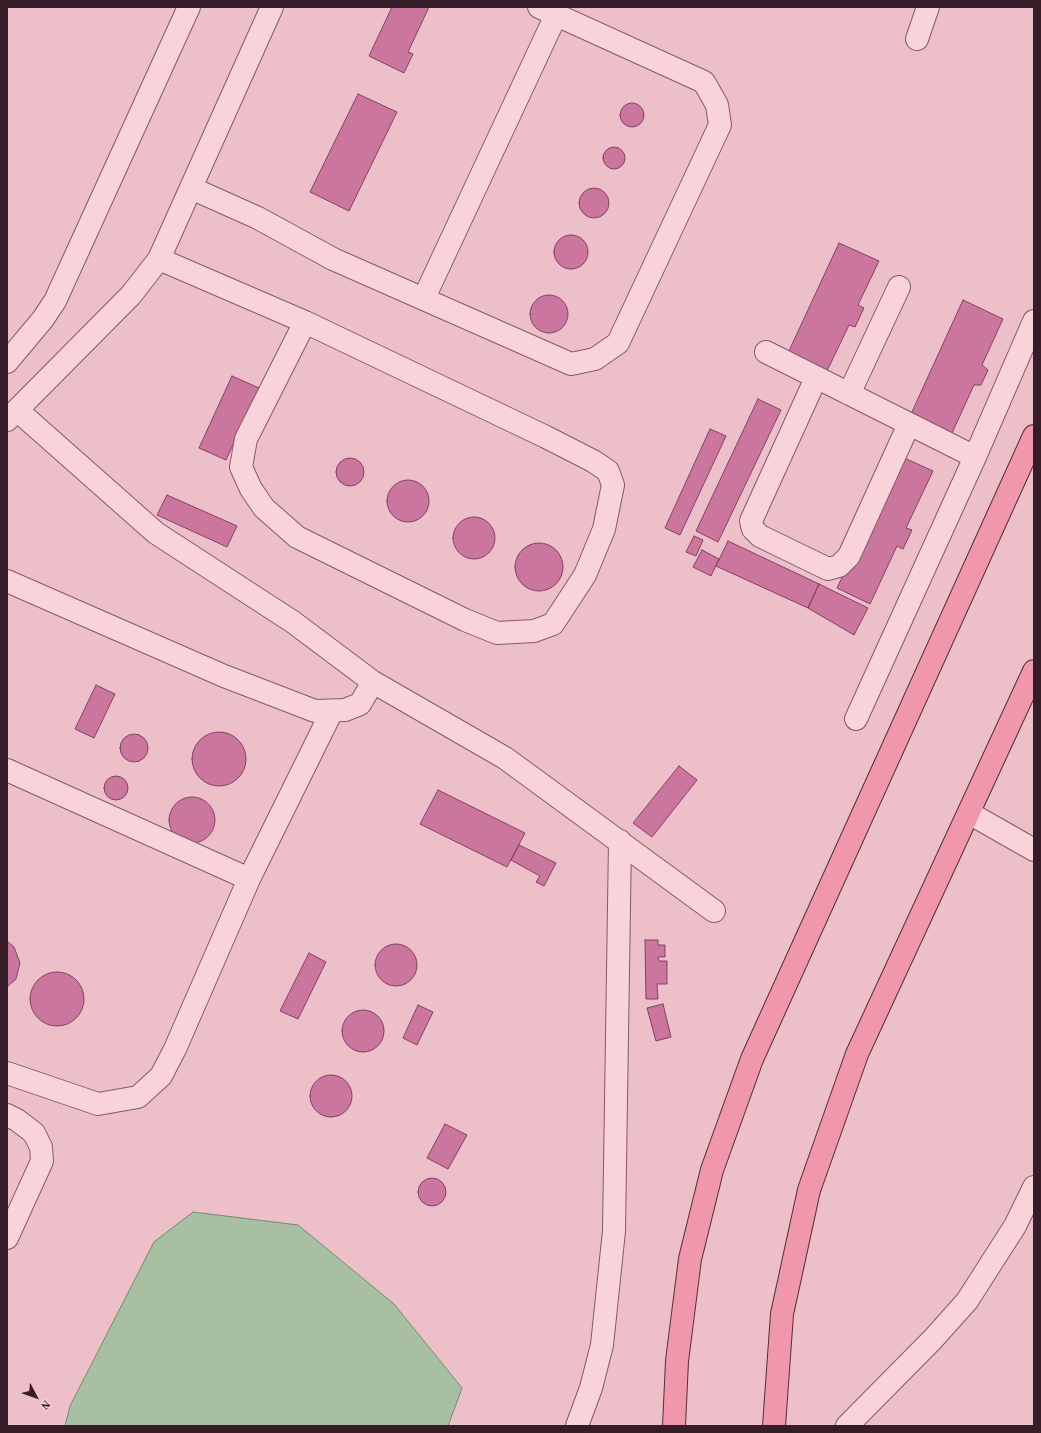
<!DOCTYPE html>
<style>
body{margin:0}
#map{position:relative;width:1041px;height:1433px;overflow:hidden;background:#edc0c9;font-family:"Source Serif 4",serif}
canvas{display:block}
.frame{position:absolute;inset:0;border:8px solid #351c27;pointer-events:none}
.north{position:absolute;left:16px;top:1377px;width:40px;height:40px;-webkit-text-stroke:3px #f4cfd6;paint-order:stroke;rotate:131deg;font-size:11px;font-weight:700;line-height:16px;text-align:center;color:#351c27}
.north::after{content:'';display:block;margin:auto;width:14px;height:18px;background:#351c27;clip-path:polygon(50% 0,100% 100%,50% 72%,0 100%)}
</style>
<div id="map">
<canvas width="1041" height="1433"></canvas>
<div class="frame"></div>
<div class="north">N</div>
</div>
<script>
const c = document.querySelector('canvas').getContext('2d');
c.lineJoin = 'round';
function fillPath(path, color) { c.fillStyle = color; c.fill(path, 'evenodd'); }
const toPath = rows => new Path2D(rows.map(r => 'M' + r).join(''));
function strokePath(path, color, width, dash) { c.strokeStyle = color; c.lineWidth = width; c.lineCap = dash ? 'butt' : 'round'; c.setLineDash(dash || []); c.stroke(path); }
const water = toPath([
 [193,1212,298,1225,394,1304,462,1388,448,1426,65,1426,70,1406,154,1242,193,1212]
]);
fillPath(water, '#a8bfa3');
strokePath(water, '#6f8c6a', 1);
const building = toPath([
 [392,7,429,7,408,52,413,54,404,73,369,56,392,7],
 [358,94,397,112,349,211,310,192,358,94],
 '620 115a12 12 0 1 1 24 0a12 12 0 1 1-24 0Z',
 '603 158a11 11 0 1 1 22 0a11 11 0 1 1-22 0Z',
 '579 203a15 15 0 1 1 30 0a15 15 0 1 1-30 0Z',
 '554 252a17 17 0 1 1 34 0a17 17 0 1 1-34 0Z',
 [839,243,879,261,858,305,864,308,855,327,849,325,827,371,788,353,839,243],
 '530 314a19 19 0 1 1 38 0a19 19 0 1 1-38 0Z',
 [963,300,1003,319,982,365,988,370,981,385,974,385,952,433,911,414,963,300],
 [232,376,259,388,226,460,199,448,232,376],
 [758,399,781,410,718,542,696,531,758,399],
 [710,429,726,436,680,535,665,528,710,429],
 [900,456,933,471,906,528,912,530,903,549,897,546,870,604,837,588,900,456],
 '336 472a14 14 0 1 1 28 0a14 14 0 1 1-28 0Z',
 '387 501a21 21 0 1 1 42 0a21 21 0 1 1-42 0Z',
 [167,495,237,526,227,547,157,515,167,495],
 '453 538a21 21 0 1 1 42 0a21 21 0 1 1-42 0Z',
 [694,536,703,540,696,556,686,552,694,536],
 [728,541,819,584,808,608,716,566,728,541],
 '515 567a24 24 0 1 1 48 0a24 24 0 1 1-48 0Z',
 [702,550,719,559,711,576,693,567,702,550],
 [819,584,868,608,854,635,808,608,819,584],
 [96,685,115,694,94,738,75,729,96,685],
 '192 759a27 27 0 1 1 54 0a27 27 0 1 1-54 0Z',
 '120 748a14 14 0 1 1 28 0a14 14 0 1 1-28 0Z',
 [679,766,697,780,652,837,633,823,679,766],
 '104 788a12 12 0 1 1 24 0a12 12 0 1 1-24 0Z',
 [438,790,525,833,507,867,420,824,438,790],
 '169 820a23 23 0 1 1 46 0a23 23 0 1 1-46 0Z',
 [519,845,556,863,544,886,536,882,540,876,511,860,519,845],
 [645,940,658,940,658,945,665,945,665,957,658,957,659,961,667,961,667,984,657,984,658,999,646,999,645,940],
 [7,941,14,947,20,963,16,979,7,987,7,941],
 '375 965a21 21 0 1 1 42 0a21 21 0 1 1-42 0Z',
 [309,953,326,962,298,1019,280,1011,309,953],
 '30 999a27 27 0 1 1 54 0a27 27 0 1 1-54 0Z',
 [663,1004,671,1037,656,1041,647,1008,663,1004],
 [418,1005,433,1012,417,1045,403,1038,418,1005],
 '342 1031a21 21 0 1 1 42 0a21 21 0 1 1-42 0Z',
 '310 1096a21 21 0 1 1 42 0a21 21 0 1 1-42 0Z',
 [445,1124,467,1135,448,1169,427,1158,445,1124],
 '418 1192a14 14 0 1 1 28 0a14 14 0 1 1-28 0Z'
]);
fillPath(building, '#cb769f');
strokePath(building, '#843f62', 1);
const minor = toPath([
 [917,39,928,7],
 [191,188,258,218,333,259,571,364,595,359,618,343,720,125,717,105,704,82,539,7],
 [159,259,305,322,546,437,593,461,608,471,613,485,604,529,585,575,553,624,534,631,497,633,465,620,297,537,264,508,251,489,241,467,246,439,305,322],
 [424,298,556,15],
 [766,352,975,457],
 [7,362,43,319,55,301,189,7],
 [816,378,751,521,753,529,760,536,828,569,839,566,849,556,909,424],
 [849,394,899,287],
 [17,410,156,533,293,622,373,682,505,758,714,911],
 [7,420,131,295,159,259,272,7],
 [7,581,224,676,315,711,345,710,360,704,373,682],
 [856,719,975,457,1034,321],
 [7,770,249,879],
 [969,813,1034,850],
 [7,1073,98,1104,138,1097,161,1076,175,1049,249,879,332,711],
 [7,1115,17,1120,34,1133,41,1147,42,1161,7,1238],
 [577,1426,591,1388,602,1345,614,1231,620,841],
 [847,1426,933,1339,967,1301,1015,1226,1034,1187]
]);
const major = toPath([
 [674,1426,677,1361,690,1259,712,1170,752,1059,1034,436],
 [774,1426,782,1314,809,1190,857,1054,1034,671]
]);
strokePath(minor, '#855869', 24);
strokePath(major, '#532d3d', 24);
strokePath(minor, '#f8d3da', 22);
strokePath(major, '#f097ab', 22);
</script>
